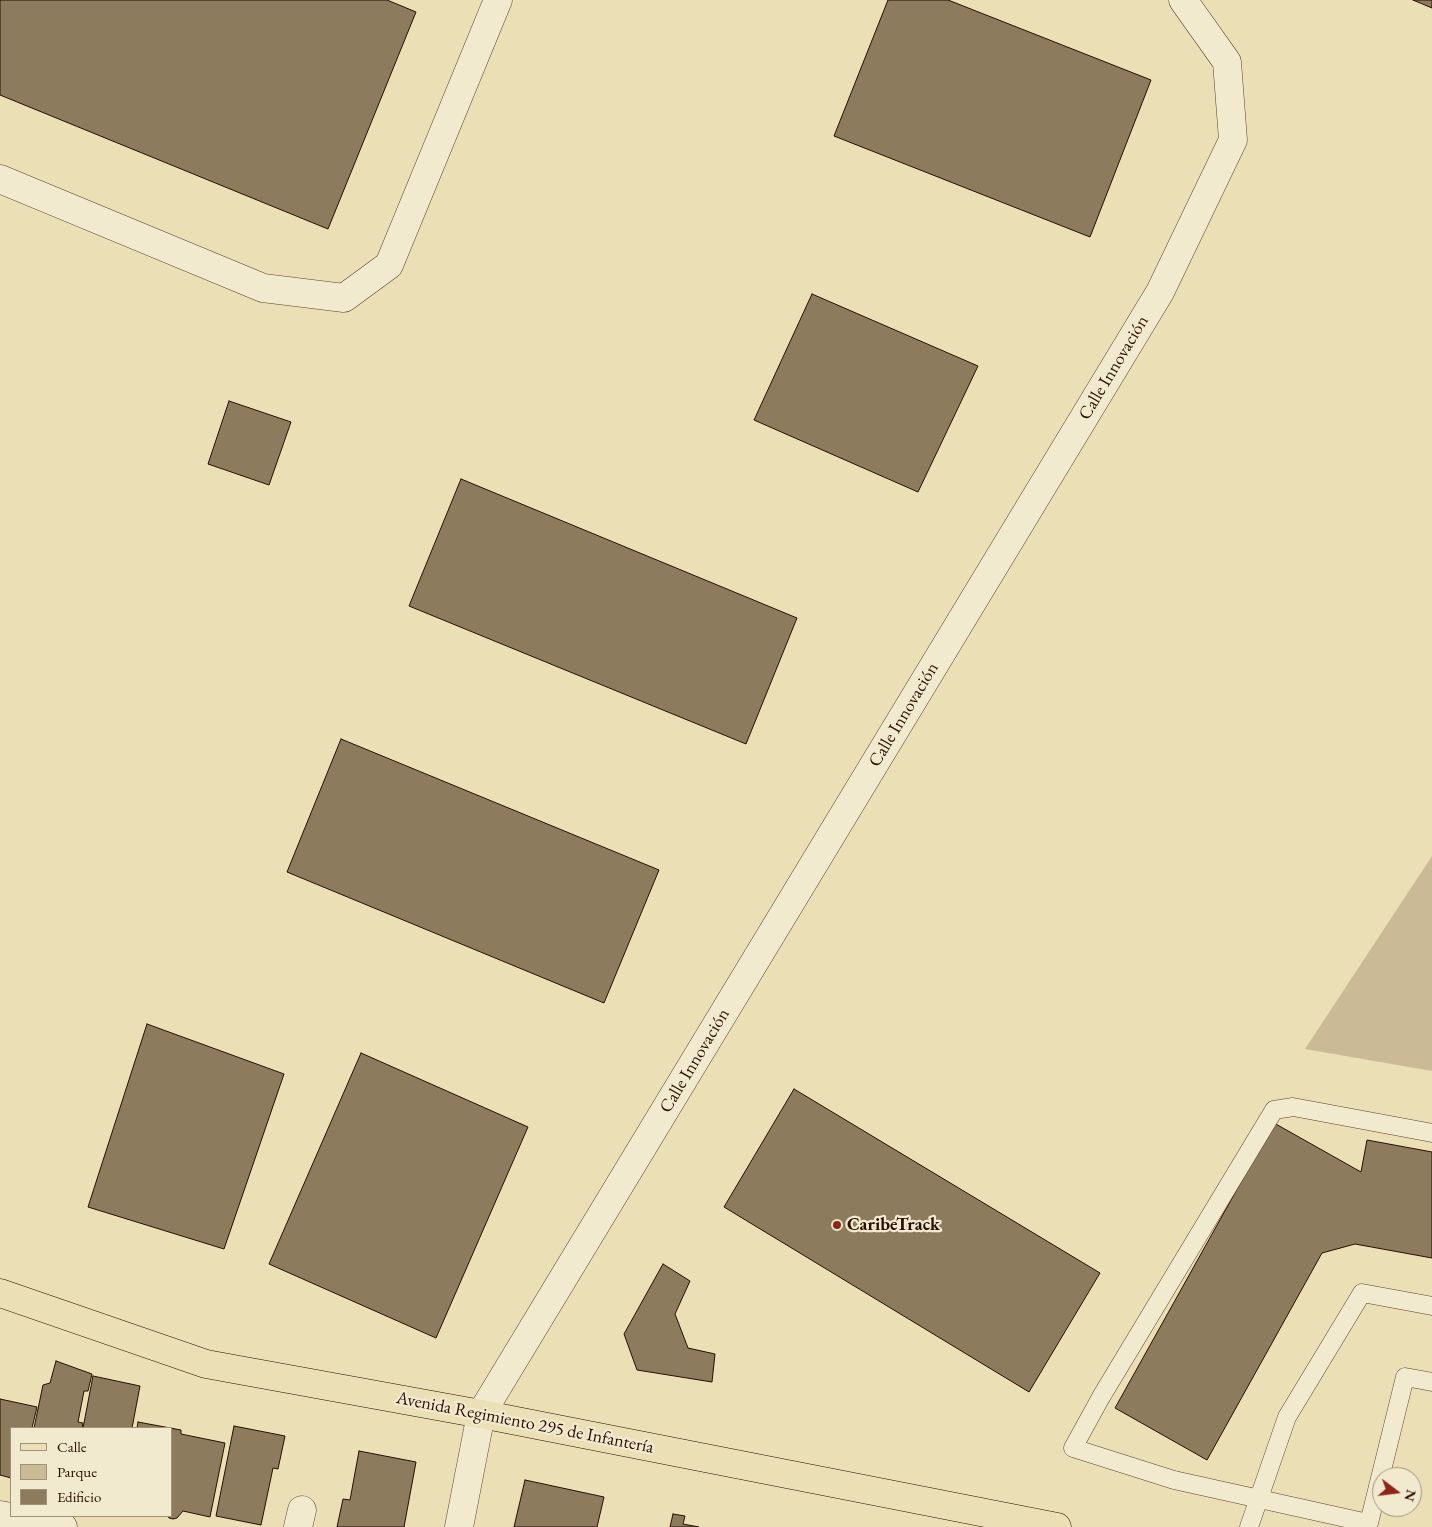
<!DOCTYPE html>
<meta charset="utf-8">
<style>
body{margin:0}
#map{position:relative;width:1432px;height:1527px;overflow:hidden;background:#ebdfb5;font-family:"EB Garamond",serif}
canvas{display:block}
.legend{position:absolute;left:10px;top:1427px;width:162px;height:90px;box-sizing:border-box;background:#f2eacf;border:1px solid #a1927c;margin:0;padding:6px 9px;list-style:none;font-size:15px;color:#280e00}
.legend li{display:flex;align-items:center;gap:10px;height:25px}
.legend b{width:25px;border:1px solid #a1927c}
.north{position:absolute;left:1372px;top:1467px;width:50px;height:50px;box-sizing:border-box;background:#f2eacf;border:1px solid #a1927c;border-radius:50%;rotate:105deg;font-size:14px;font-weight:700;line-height:20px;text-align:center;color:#280e00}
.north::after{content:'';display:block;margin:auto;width:18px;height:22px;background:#8f2418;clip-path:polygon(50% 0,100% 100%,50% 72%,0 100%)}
</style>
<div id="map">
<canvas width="1432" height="1527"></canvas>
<ul class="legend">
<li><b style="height:6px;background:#ebdfb5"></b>Calle</li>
<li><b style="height:14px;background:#cabb96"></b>Parque</li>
<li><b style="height:14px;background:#8d7b5e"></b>Edificio</li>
</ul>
<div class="north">N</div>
</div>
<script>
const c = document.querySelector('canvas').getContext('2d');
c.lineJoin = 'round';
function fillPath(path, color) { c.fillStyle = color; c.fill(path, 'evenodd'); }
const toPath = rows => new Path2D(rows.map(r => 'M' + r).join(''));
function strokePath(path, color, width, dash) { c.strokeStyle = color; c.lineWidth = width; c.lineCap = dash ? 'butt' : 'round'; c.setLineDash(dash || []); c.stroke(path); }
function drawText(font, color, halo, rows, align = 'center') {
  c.font = font + ' "EB Garamond",serif'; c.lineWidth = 4.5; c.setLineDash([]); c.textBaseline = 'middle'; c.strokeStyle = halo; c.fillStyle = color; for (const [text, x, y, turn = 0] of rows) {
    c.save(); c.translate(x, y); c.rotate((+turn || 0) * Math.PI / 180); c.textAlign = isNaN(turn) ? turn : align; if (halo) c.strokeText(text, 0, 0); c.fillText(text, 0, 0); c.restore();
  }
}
fillPath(toPath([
 [1432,856,1432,1071,1305,1049]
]), '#cabb96');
const building = toPath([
 [0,0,387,0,416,12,328,229,0,95,0,0],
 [888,0,948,0,1151,80,1090,237,834,136,888,0],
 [1413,0,1432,0,1432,8,1413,0],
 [812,294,978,366,918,492,754,420,812,294],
 [229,401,291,422,269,485,208,464,229,401],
 [461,479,797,618,746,744,409,606,461,479],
 [341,739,659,870,604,1003,287,872,341,739],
 [147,1024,284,1074,224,1249,88,1207,147,1024],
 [361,1053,528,1127,436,1338,269,1264,361,1053],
 [794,1089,1100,1273,1029,1392,724,1207,794,1089],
 [1274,1123,1361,1172,1367,1140,1432,1152,1432,1258,1355,1244,1322,1253,1207,1460,1115,1408,1274,1123],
 [663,1264,690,1281,675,1314,688,1348,715,1354,712,1382,637,1370,624,1334,663,1264],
 [56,1361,92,1374,88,1391,84,1391,78,1422,83,1423,82,1428,34,1428,43,1385,50,1383,56,1361],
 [93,1376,140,1386,132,1428,83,1428,93,1376],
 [0,1399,37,1407,32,1428,11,1428,11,1478,0,1475,0,1399],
 [138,1422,181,1430,181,1434,225,1443,210,1517,183,1511,177,1518,173,1519,169,1518,168,1516,171,1516,171,1428,137,1428,138,1422],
 [234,1426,285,1436,278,1469,273,1468,261,1525,216,1516,234,1426],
 [359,1451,416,1462,404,1527,337,1527,343,1499,350,1500,359,1451],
 [525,1480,604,1497,597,1527,514,1527,525,1480],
 [673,1514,685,1516,683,1524,699,1527,670,1527,673,1514]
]);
fillPath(building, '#8d7b5e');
strokePath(building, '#280e00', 1);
const service = toPath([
 [1368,1523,1174,1480,1073,1448,1101,1397,1274,1110,1293,1107,1432,1133],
 [1249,1527,1287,1417,1362,1293,1432,1306],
 [1368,1527,1405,1377,1432,1382]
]);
const minor = toPath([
 [0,179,263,288,344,298,389,265,498,0],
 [0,1515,63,1527],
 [298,1527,302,1510],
 [459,1527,481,1414,1160,292,1233,140,1227,62,1183,0]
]);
const primary = toPath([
 [0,1293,206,1364,481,1414,1057,1527]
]);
strokePath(service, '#59422d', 19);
strokePath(minor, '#59422d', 29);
strokePath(primary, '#280e00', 29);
strokePath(service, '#f2eacf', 18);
strokePath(minor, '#f2eacf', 28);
strokePath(primary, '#ebdfb5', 28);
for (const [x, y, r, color] of [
 [837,1225,5,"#8f2418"]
]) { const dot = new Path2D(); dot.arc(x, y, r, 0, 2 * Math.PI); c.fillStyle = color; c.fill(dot); strokePath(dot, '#f2eacf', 2); }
drawText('18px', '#280e00', '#f2eacf', [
 ["Calle Innovación",1114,368,-59],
 ["Calle Innovación",904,715,-59],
 ["Calle Innovación",695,1061,-59],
 ["Avenida Regimiento 295 de Infantería",525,1423,11]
]);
drawText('bold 18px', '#280e00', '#f2eacf', [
 ["CaribeTrack",847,1225]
], 'left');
</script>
